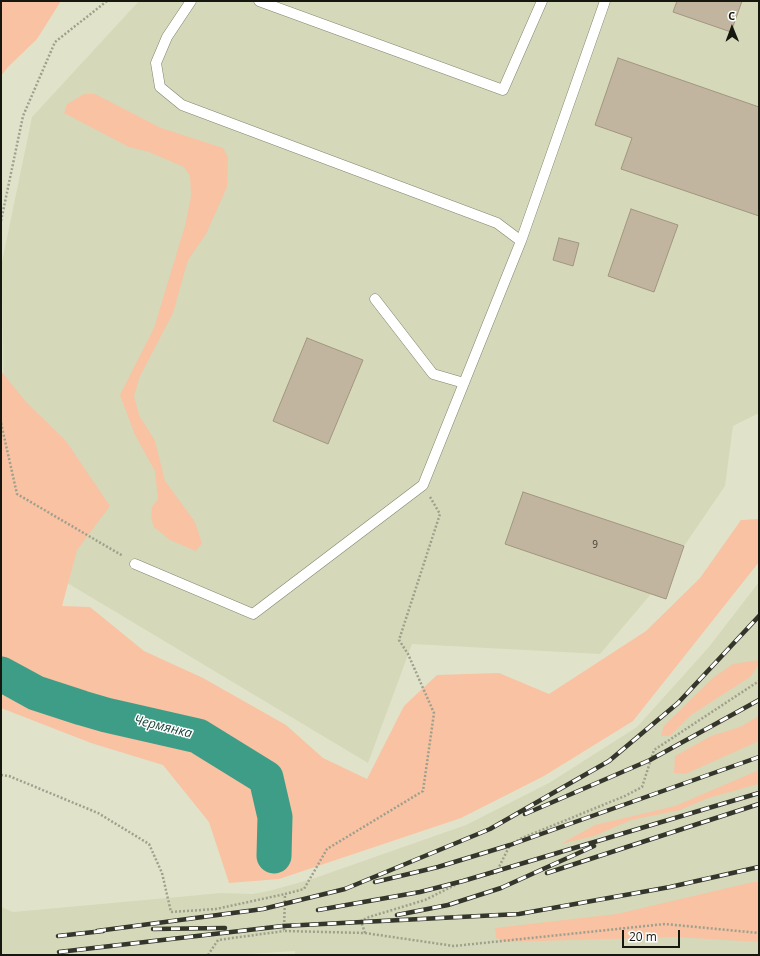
<!DOCTYPE html>
<meta charset="utf-8">
<style>
body{margin:0}
#map{position:relative;width:760px;height:956px;overflow:hidden;background:#e0e3ca;font-family:"Open Sans",sans-serif}
canvas{display:block}
.frame{position:absolute;inset:0;border:2px solid #16170e;pointer-events:none}
.north{position:absolute;left:712px;top:8px;width:40px;height:40px;-webkit-text-stroke:3px #fff;paint-order:stroke;rotate:359deg;font-size:11px;font-weight:700;line-height:16px;text-align:center;color:#16170e}
.north::after{content:'';display:block;margin:auto;width:14px;height:18px;background:#16170e;clip-path:polygon(50% 0,100% 100%,50% 72%,0 100%)}
.scale{position:absolute;left:622px;top:930px;width:58px;height:18px;box-sizing:border-box;border:2px solid #16170e;border-top:0;padding-left:5px;font-size:12px;line-height:14px;white-space:nowrap;color:#16170e;-webkit-text-stroke:3px #fff;paint-order:stroke}
</style>
<div id="map">
<canvas width="760" height="956"></canvas>
<div class="frame"></div>
<div class="north">С</div>
<div class="scale">20 m</div>
</div>
<script>
const c = document.querySelector('canvas').getContext('2d');
c.lineJoin = 'round';
function fillPath(path, color) { c.fillStyle = color; c.fill(path, 'evenodd'); }
const toPath = rows => new Path2D(rows.map(r => 'M' + r).join(''));
function strokePath(path, color, width, dash) { c.strokeStyle = color; c.lineWidth = width; c.lineCap = dash ? 'butt' : 'round'; c.setLineDash(dash || []); c.stroke(path); }
function drawText(font, color, halo, rows, align = 'center') {
  c.font = font + ' "Open Sans",sans-serif'; c.lineWidth = 3; c.setLineDash([]); c.textBaseline = 'middle'; c.strokeStyle = halo; c.fillStyle = color; for (const [text, x, y, turn = 0] of rows) {
    c.save(); c.translate(x, y); c.rotate((+turn || 0) * Math.PI / 180); c.textAlign = isNaN(turn) ? turn : align; if (halo) c.strokeText(text, 0, 0); c.fillText(text, 0, 0); c.restore();
  }
}
fillPath(toPath([
 [139,1,759,1,759,413,733,426,725,486,684,546,666,599,651,594,600,654,412,644,368,763,64,581,4,405,2,262,32,117],
 [759,582,759,955,295,955,295,951,234,955,1,955,1,907,13,912,221,893,252,894,269,891,312,879,466,825,549,783,637,727,708,648]
]), '#d5d9b9');
fillPath(toPath([
 [1,1,61,1,37,39,8,67,1,76],
 [84,94,95,94,161,128,223,148,228,157,227,187,206,234,188,260,173,313,140,376,134,396,139,415,155,441,165,481,195,522,202,543,196,551,170,540,154,527,151,518,152,507,158,499,155,471,135,435,120,395,154,328,185,226,191,196,190,176,184,167,149,152,129,147,64,113,67,104],
 [1,371,26,402,66,441,110,506,77,550,62,606,90,607,144,651,203,678,286,725,323,758,367,779,404,706,437,675,499,673,549,694,646,631,700,578,741,520,759,519,759,562,633,721,544,776,461,818,279,879,229,883,209,822,163,765,91,743,1,708],
 [759,660,759,664,750,677,691,715,670,736,661,736,664,726,714,677,733,664],
 [759,716,759,741,685,774,674,773,675,756,711,736,740,727],
 [759,770,758,784,708,798,680,810,631,820,594,836,561,844,595,825,675,806],
 [753,882,759,882,759,942,676,937,505,942,496,938,495,928,617,914]
]), '#f8c2a3');
strokePath(toPath([
 [1,674,36,693,82,708,106,715,198,736,266,778,275,817,274,856]
]), '#3e9d87', 35);
const building = toPath([
 [677,1,742,1,731,32,673,12,677,1],
 [618,58,759,107,759,216,621,169,632,138,595,125,618,58],
 [631,209,678,225,654,292,608,276,631,209],
 [559,238,579,243,573,266,553,260,559,238],
 [307,338,363,360,328,444,273,421,307,338],
 [523,492,684,546,666,599,505,544,523,492]
]);
fillPath(building, '#c1b59f');
strokePath(building, '#a29681', 1);
const service = toPath([
 [191,1,167,37,156,63,160,87,182,105,497,223,521,241],
 [259,1,503,90,542,1],
 [375,299,433,374,464,383],
 [135,564,253,614,423,485,521,241,605,1]
]);
strokePath(service, '#82856e', 11);
strokePath(toPath([
 [1,221,23,116,55,42,107,1],
 [1,423,17,494,123,556],
 [430,497,440,514,399,640,408,654,434,713,423,791,327,849,304,889,285,894,284,931,365,933,361,921,369,917,425,900,463,881,496,873,510,845,522,838,625,796,642,787,654,750,759,681],
 [1,775,9,776,98,813,149,844,162,873,171,912,216,909,285,894],
 [365,933,454,946,665,924,759,933],
 [208,955,218,940,284,931]
]), '#9da08c', 2.5, [2, 2]);
strokePath(service, '#fff', 10);
const rail = toPath([
 [525,814,650,760,759,700],
 [547,873,759,804],
 [375,882,438,867,510,845,759,757],
 [318,910,420,892,463,881,759,793],
 [397,915,448,905,501,888,594,846],
 [153,929,225,928],
 [97,931,263,909,345,889,490,829,609,761,678,703,759,616],
 [58,936,103,931],
 [59,952,283,926,519,914,670,887,759,867]
]);
strokePath(rail, '#35362b', 4.5);
strokePath(rail, '#fff', 3, [9]);
drawText('10px', '#413e32', null, [
 ["9",595,545]
]);
drawText('italic 13px', '#1b453b', '#fff', [
 ["Чермянка",163,727,14]
]);
</script>
